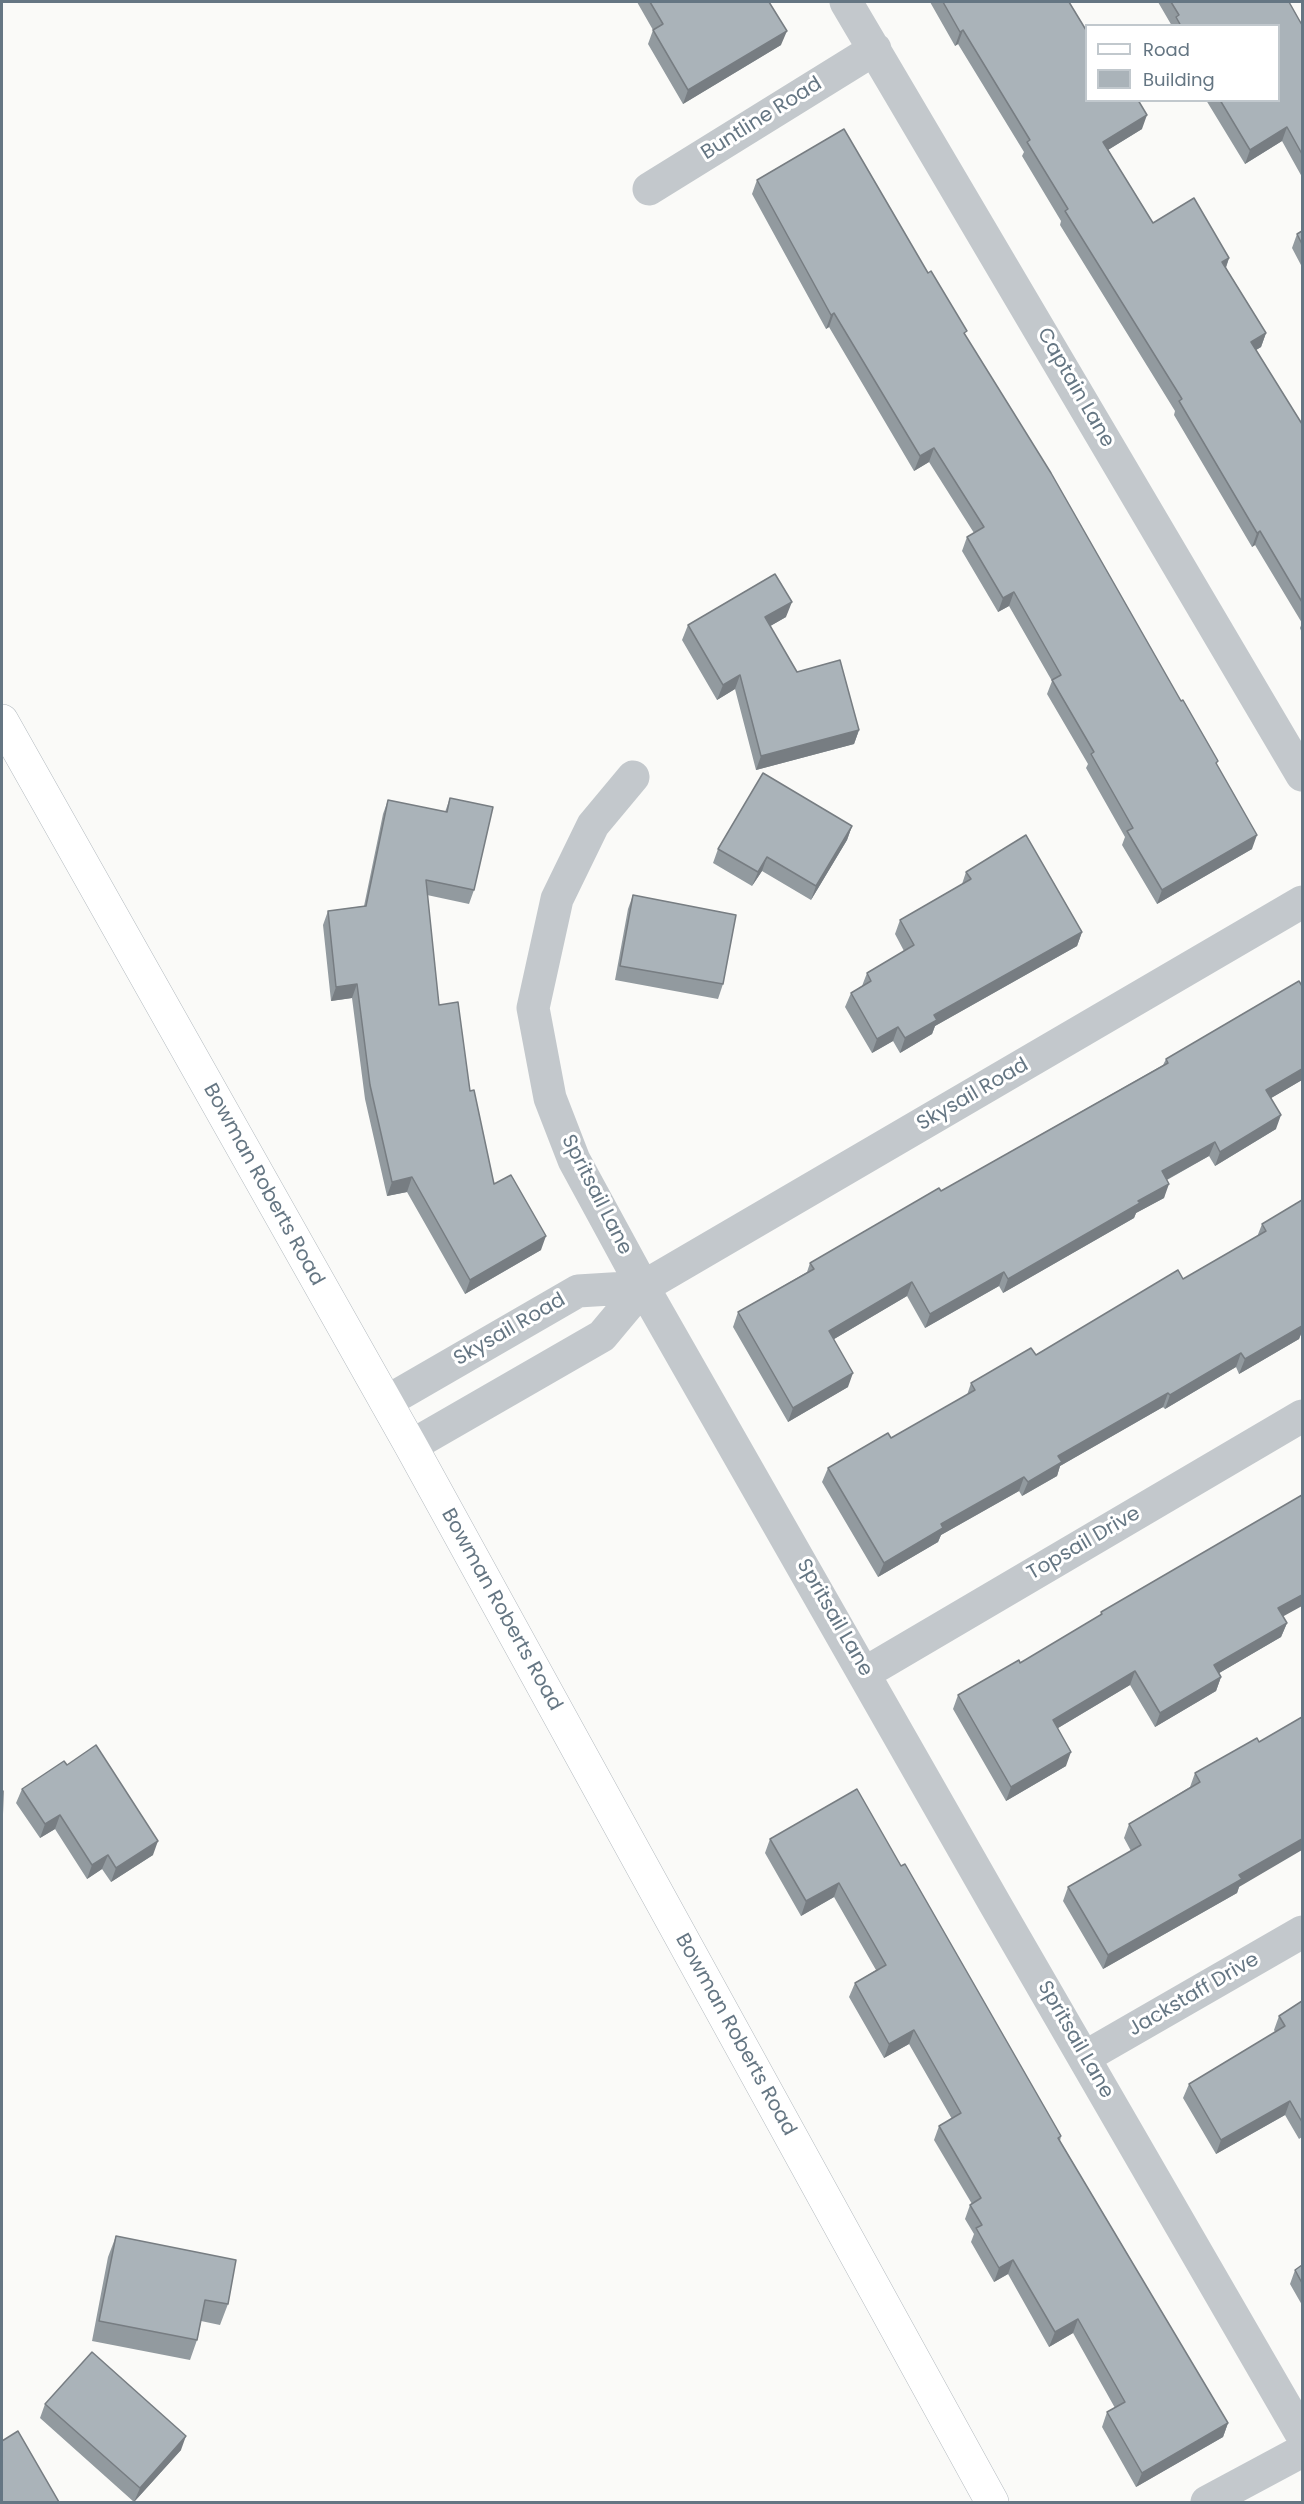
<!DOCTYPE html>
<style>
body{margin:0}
#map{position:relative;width:1304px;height:2504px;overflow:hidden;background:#fafaf8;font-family:Poppins,sans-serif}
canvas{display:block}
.frame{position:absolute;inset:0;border:3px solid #657683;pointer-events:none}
.legend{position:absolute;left:1085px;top:24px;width:195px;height:78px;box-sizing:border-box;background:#fff;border:2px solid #c1c8cd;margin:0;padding:8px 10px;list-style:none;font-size:18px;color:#657683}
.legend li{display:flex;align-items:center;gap:12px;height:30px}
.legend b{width:30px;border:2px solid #c1c8cd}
</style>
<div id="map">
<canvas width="1304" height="2504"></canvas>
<div class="frame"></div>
<ul class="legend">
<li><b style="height:8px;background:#fff"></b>Road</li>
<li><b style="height:16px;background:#aab3b9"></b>Building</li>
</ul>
</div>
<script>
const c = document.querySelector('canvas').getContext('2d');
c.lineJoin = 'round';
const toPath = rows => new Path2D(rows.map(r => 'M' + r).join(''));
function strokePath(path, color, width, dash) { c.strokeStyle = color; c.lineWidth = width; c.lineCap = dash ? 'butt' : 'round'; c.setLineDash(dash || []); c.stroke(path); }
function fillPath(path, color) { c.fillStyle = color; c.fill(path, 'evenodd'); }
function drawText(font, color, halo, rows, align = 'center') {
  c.font = font + ' Poppins,sans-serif'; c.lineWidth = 6; c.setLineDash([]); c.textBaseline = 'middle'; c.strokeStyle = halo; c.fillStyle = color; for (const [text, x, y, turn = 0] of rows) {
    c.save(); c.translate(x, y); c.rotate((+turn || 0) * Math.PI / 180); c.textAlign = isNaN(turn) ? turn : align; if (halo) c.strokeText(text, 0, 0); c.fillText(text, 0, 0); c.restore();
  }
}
const secondary = toPath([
 [2,721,411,1446,992,2502]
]);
strokePath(secondary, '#b3babf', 34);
strokePath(toPath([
 [846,2,1302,775],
 [649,189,875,49],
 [633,777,593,825,557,899,533,1008,550,1098,574,1160,643,1287,995,1904,1302,2435],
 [643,1287,1302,902],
 [386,1402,578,1291,643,1287,602,1336,411,1446],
 [865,1673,1302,1416],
 [1085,2057,1302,1932],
 [1207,2502,1302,2451]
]), '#c3c8cc', 33);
strokePath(secondary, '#fff', 33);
fillPath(toPath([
 [637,2,769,2,781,45,683,104,648,44,653,30],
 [930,2,1069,2,1142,129,1108,150,1153,223,1229,258,1226,268,1266,333,1261,347,1256,350,1302,424,1302,633,1300,628,1302,623,1255,545,1252,547,1174,415,1175,411,1060,225,1061,221,1022,156,1024,152,958,44,955,46],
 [1158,2,1289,2,1302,25,1302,177,1282,141,1245,164,1206,100,1278,100,1278,26,1172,26],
 [757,180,928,273,965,335,1217,765,1252,849,1157,904,1122,845,1125,837,1086,768,1088,764,1047,694,1052,681,1009,606,998,612,962,551,967,537,974,533,929,462,914,471,829,327,826,329,752,194],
 [1302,231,1302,267,1292,248,1297,234],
 [786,617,770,626,797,672,859,730,854,744,756,770,735,689,717,700,682,640,688,625],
 [450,798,474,890,469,904,427,895,439,1005,470,1091,494,1184,541,1250,465,1294,407,1192,387,1196,365,1099,352,998,331,1001,323,925,328,911,364,906,383,814,388,800,445,812],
 [852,826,847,840,811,900,762,871,752,886,713,863,718,849],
 [966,872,1082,932,1077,946,935,1026,932,1034,900,1053,893,1041,872,1053,845,1007,851,993,862,986,867,973,904,951,895,934,900,920,962,884],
 [633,895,723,984,718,999,615,980,628,909],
 [1302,986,1302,1080,1271,1098,1276,1129,1215,1166,1209,1156,1167,1180,1164,1198,1136,1213,1134,1218,1003,1293,999,1286,925,1328,907,1296,834,1339,848,1387,788,1422,733,1327,738,1312,807,1272,810,1263,941,1191,1163,1065,1166,1059],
 [1302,1200,1301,1334,1299,1339,1239,1374,1236,1367,1165,1409,1163,1407,1060,1466,1057,1476,1022,1496,1019,1491,941,1535,938,1542,878,1577,822,1482,828,1468,891,1438,967,1395,971,1383,1036,1355,1183,1279,1257,1237,1262,1224],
 [1101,1612,1283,1617,1287,1623,1281,1637,1219,1673,1221,1677,1216,1691,1155,1727,1130,1685,1058,1728,1066,1766,1006,1801,953,1709,958,1695,1020,1663,1100,1616],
 [1257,1738,1239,1887,1237,1893,1103,1969,1063,1901,1068,1887,1131,1851,1124,1838,1129,1824,1190,1787,1195,1773],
 [67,1765,153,1855,111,1882,102,1869,87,1879,55,1829,40,1838,16,1803,22,1789],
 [770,1839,901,1866,1061,2136,1060,2141,1228,2423,1223,2437,1136,2487,1102,2427,1107,2412,1115,2408,1073,2333,1049,2347,1008,2274,994,2282,971,2242,974,2234,965,2219,970,2205,972,2204,934,2140,939,2126,952,2119,909,2044,884,2058,849,1997,855,1983,876,1970,834,1897,801,1916,765,1853],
 [1302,2001,1302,2137,1299,2139,1285,2115,1216,2154,1183,2098,1189,2084,1275,2032,1274,2030,1279,2016],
 [116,2236,228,2304,220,2325,201,2321,197,2340,190,2360,92,2341,108,2257],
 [1302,2265,1302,2305,1290,2284,1295,2270],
 [45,2404,181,2450,134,2502,40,2418]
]), '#929a9f');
fillPath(toPath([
 [963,30,958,44,955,46,960,32],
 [787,31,781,45,683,104,688,90],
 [1147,115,1142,129,1098,156,1103,142],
 [1287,127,1282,141,1245,164,1250,150],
 [1229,258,1224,272,1222,262],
 [834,313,829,327,826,329,831,315],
 [1266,333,1261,347,1246,356,1251,342],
 [934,448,929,462,914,471,920,456],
 [1260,531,1255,545,1252,547,1257,533],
 [1014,592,1009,606,998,612,1003,598],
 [792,602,786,617,760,632,765,617],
 [740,675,735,689,717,700,723,685],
 [859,730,854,744,756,770,761,756],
 [852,826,847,840,811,900,816,886],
 [1257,835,1252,849,1157,904,1162,890],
 [767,857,762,871,752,886,758,872],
 [1082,932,1077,946,935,1026,932,1034,900,1053,905,1038,934,1015],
 [357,984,352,998,331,1001,336,987],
 [898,1027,893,1041,872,1053,877,1039],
 [1302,1069,1302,1080,1261,1104,1266,1090],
 [1281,1115,1276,1129,1215,1166,1220,1152],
 [1215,1142,1209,1156,1157,1185,1162,1171],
 [412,1177,407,1192,387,1196,392,1182],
 [1169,1184,1164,1198,1136,1213,1134,1218,1003,1293,1008,1279,1138,1201],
 [546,1236,541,1250,465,1294,470,1280],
 [1004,1272,999,1286,925,1328,930,1314],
 [912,1282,907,1296,824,1345,829,1331],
 [1302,1322,1302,1333,1301,1334,1299,1339,1239,1374,1245,1359],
 [1241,1353,1236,1367,1165,1409,1170,1395],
 [853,1373,848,1387,788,1422,793,1408],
 [1168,1393,1163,1407,1060,1466,1057,1476,1022,1496,1028,1482,1058,1456],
 [1024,1477,1019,1491,941,1535,938,1542,878,1577,884,1563,941,1524],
 [1302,1595,1302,1606,1273,1622,1278,1608],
 [1287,1623,1281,1637,1209,1679,1214,1665],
 [1135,1671,1130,1685,1048,1734,1053,1720],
 [1221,1677,1216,1691,1155,1727,1160,1713],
 [1071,1752,1066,1766,1006,1801,1011,1787],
 [60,1815,55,1829,40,1838,45,1824],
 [1302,1839,1302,1850,1239,1887,1237,1893,1103,1969,1108,1955,1239,1875],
 [158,1841,153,1855,111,1882,116,1868],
 [108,1855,102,1869,87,1879,92,1865],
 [839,1883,834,1897,801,1916,806,1901],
 [914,2030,909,2044,884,2058,889,2044],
 [1290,2101,1285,2115,1216,2154,1221,2140],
 [1013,2260,1008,2274,994,2282,999,2268],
 [1078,2319,1073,2333,1049,2347,1055,2332],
 [1228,2423,1223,2437,1136,2487,1142,2473],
 [186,2436,181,2450,134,2502,140,2488]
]), '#777d82');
const building = toPath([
 [650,2,769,2,787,31,688,90,653,30,663,24,650,2],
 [943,2,1069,2,1086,30,1086,100,1138,100,1147,115,1103,142,1153,223,1194,198,1229,258,1222,262,1266,333,1251,342,1302,424,1302,602,1260,531,1257,533,1179,401,1182,399,1065,211,1068,209,1027,142,1030,140,963,30,960,32,943,2],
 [1171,2,1289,2,1302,25,1302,154,1287,127,1250,150,1220,100,1278,100,1278,26,1181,26,1176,17,1179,15,1171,2],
 [844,129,928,273,931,271,967,331,964,333,1051,473,1181,701,1183,700,1218,761,1216,763,1257,835,1162,890,1127,831,1133,828,1091,754,1094,752,1052,680,1061,675,1014,592,1003,598,967,537,984,527,934,448,920,456,834,313,831,315,757,180,844,129],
 [1302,231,1302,244,1297,234,1302,231],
 [775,574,792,602,765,617,797,672,840,660,859,730,761,756,740,675,723,685,688,625,775,574],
 [763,773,852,826,816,886,767,857,758,872,718,849,763,773],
 [450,798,493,807,474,890,426,880,439,1005,458,1002,470,1091,474,1090,494,1184,511,1175,546,1236,470,1280,412,1177,392,1182,370,1085,357,984,336,987,328,911,366,906,388,800,447,812,450,798],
 [1026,835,1082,932,934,1015,937,1020,905,1038,898,1027,877,1039,851,993,871,981,867,973,914,945,900,920,971,879,966,872,1026,835],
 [633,895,736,915,723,984,620,966,633,895],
 [1299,981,1302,986,1302,1069,1266,1090,1281,1115,1220,1152,1215,1142,1162,1171,1169,1184,1138,1201,1140,1203,1008,1279,1004,1272,930,1314,912,1282,829,1331,853,1373,793,1408,738,1312,814,1269,810,1263,939,1188,941,1191,1168,1063,1166,1059,1299,981],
 [1302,1200,1302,1326,1245,1359,1241,1353,1170,1395,1168,1393,1058,1456,1062,1462,1028,1482,1024,1477,941,1524,943,1528,884,1563,828,1468,888,1433,891,1438,975,1390,971,1383,1031,1348,1036,1355,1178,1270,1183,1279,1266,1231,1262,1224,1302,1200],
 [1302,1495,1302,1595,1278,1608,1287,1623,1214,1665,1221,1677,1160,1713,1135,1671,1053,1720,1071,1752,1011,1787,958,1695,1019,1660,1020,1663,1102,1614,1101,1612,1302,1495],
 [1302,1717,1302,1839,1239,1875,1242,1879,1108,1955,1068,1887,1141,1845,1129,1824,1200,1782,1195,1773,1257,1738,1259,1742,1302,1717],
 [96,1745,158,1841,116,1868,108,1855,92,1865,60,1815,45,1824,22,1789,64,1761,67,1765,96,1745],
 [857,1789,901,1866,905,1864,1061,2136,1058,2138,1228,2423,1142,2473,1107,2412,1125,2402,1078,2319,1055,2332,1013,2260,999,2268,976,2228,982,2225,970,2205,981,2198,939,2126,961,2113,914,2030,889,2044,855,1983,886,1965,839,1883,806,1901,770,1839,857,1789],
 [2,1791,3,1791,2,1822,2,1791],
 [1302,2001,1302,2122,1290,2101,1221,2140,1189,2084,1285,2026,1279,2016,1302,2001],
 [116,2236,236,2260,228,2304,205,2300,197,2340,99,2321,116,2236],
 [1302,2265,1302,2283,1295,2270,1302,2265],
 [92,2352,186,2436,140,2488,45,2404,92,2352],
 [18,2431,59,2502,2,2502,2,2441,18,2431]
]);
fillPath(building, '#aab3b9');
strokePath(building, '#777d82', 1.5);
drawText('20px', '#657683', '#fff', [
 ["Buntline Road",762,119,-32],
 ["Captain Lane",1075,388,60],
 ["Skysail Road",973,1095,-30],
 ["Bowman Roberts Road",263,1185,61],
 ["Spritsail Lane",596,1195,63],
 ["Skysail Road",510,1330,-30],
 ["Topsail Drive",1084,1544,-30],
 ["Bowman Roberts Road",501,1610,61],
 ["Spritsail Lane",834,1618,60],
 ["Jackstaff Drive",1194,1995,-30],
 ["Bowman Roberts Road",735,2035,61],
 ["Spritsail Lane",1075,2040,60]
]);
</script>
